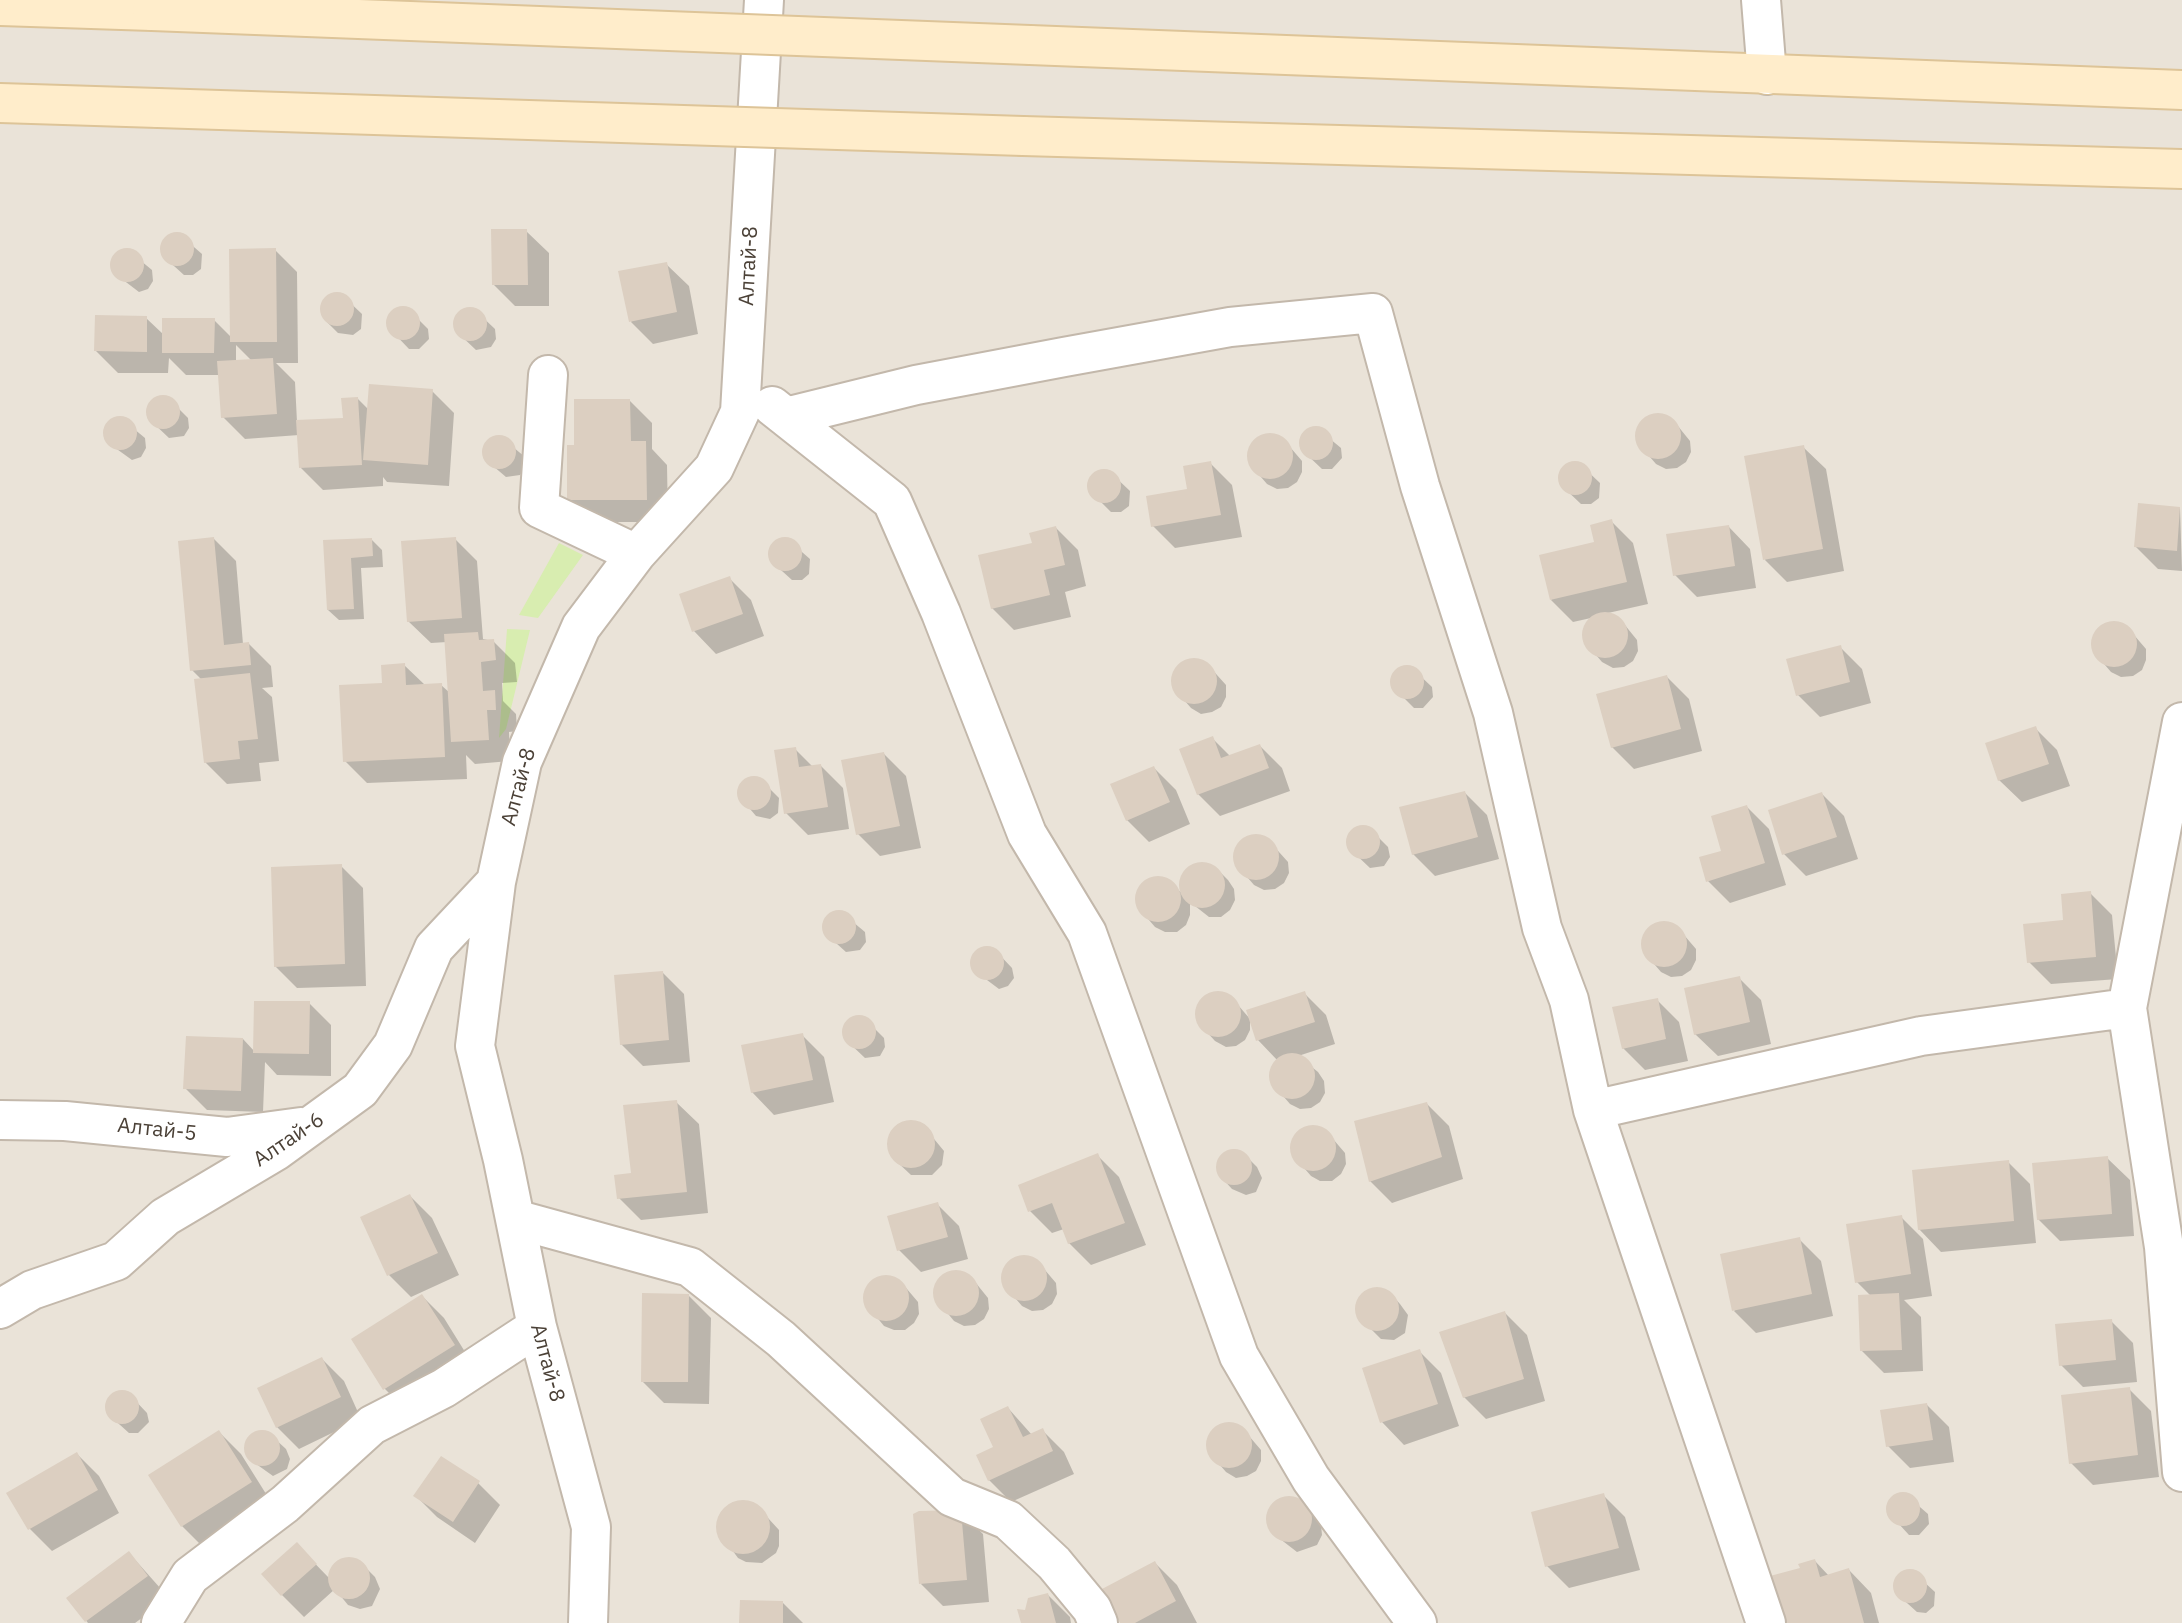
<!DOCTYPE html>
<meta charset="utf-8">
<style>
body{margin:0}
canvas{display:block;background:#f6f1ea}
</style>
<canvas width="2182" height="1623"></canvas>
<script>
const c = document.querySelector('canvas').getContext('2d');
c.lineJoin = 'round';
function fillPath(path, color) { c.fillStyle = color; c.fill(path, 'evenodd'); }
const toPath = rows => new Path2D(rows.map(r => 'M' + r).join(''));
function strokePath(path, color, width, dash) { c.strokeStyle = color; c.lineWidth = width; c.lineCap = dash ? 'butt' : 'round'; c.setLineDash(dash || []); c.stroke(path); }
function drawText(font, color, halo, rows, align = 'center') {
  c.font = font + ' "IBM Plex Sans",sans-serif'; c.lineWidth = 6; c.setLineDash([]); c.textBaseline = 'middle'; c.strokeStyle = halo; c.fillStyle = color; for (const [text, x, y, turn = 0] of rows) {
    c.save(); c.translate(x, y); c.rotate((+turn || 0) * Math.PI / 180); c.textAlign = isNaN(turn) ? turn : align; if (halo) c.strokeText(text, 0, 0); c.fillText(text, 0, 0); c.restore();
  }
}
fillPath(toPath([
 [0,0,2182,0,2182,1623,0,1623]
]), '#eae3d8');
fillPath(toPath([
 [559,543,583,555,538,618,519,615],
 [507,629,530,630,506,729,499,738]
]), '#d8edb0');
fillPath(toPath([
 [526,231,549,253,549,306,515,306,493,284],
 [179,234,202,254,201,269,193,275,184,275,164,257,163,244,170,236],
 [275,250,297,272,298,363,276,363,295,382,297,422,344,419,357,398,369,410,432,391,454,413,449,486,387,482,383,477,383,486,323,490,301,468,299,435,245,439,223,417,220,375,186,375,169,358,168,373,118,373,96,351,146,318,164,335,214,320,232,338],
 [236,345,252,361,236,362],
 [129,251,152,270,153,281,148,289,139,292,114,273,113,259,120,253],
 [666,264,689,286,698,334,653,344,631,322],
 [329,296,343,296,362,314,361,329,353,335,338,333,327,322,322,313,323,304],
 [400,308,409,310,428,329,429,339,419,349,409,349,388,327,392,313],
 [462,311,476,311,495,329,496,339,491,347,476,350,457,332,456,318],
 [169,399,188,418,189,428,184,436,169,438,150,420,149,406,155,400],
 [630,401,652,423,652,449,667,465,668,522,591,522,569,500,576,447],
 [1663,415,1673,420,1690,441,1691,452,1686,462,1677,468,1666,469,1656,464,1638,443,1637,432,1642,422],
 [122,419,145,438,146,448,141,457,132,460,107,442,106,427,113,421],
 [1317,428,1341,448,1342,458,1332,469,1322,469,1303,451,1301,442,1308,430],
 [1263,436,1274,436,1284,440,1302,461,1302,472,1297,482,1288,488,1277,489,1267,484,1249,463,1249,452,1253,442],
 [501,437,525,457,526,466,520,475,506,477,486,460,484,451,492,438],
 [1803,447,1826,469,1844,571,1787,582,1765,560],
 [1210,463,1232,485,1242,537,1175,548,1153,526,1189,490],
 [1572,463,1581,465,1600,483,1599,498,1591,504,1581,504,1562,486,1561,472],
 [1097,473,1111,473,1130,491,1129,506,1121,512,1111,512,1100,501,1090,489,1091,480],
 [2180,508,2182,571,2158,569,2136,547],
 [1611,521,1633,543,1648,604,1608,613,1620,619,1637,640,1638,651,1633,661,1624,667,1613,668,1602,662,1585,642,1584,630,1591,618,1573,622,1551,600],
 [1728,526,1750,549,1756,588,1697,597,1675,575],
 [1056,528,1078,550,1086,586,1065,592,1071,617,1014,630,992,608,1034,544],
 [214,539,236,561,243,644,249,644,271,666,273,687,262,688,272,697,279,761,259,763,261,781,227,784,205,762,202,680,192,670],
 [371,539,382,550,383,567,361,568,364,619,339,620,328,610,324,542],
 [455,539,477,561,483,639,493,641,515,663,517,682,502,683,503,701,516,714,517,731,509,732,510,761,475,764,466,755,467,779,367,783,345,761,384,684,404,665,425,685,441,685,450,693,447,642,431,643,408,621],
 [787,539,810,559,809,574,802,580,792,580,772,562,770,553,778,541],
 [729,578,751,600,764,636,716,654,694,631,681,595],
 [2118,623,2128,628,2146,649,2146,660,2142,670,2133,676,2121,677,2111,672,2093,651,2098,630],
 [1840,647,1862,669,1871,703,1820,717,1798,695],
 [1198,659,1208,665,1226,685,1226,697,1221,707,1212,712,1201,714,1191,708,1173,687,1173,676,1178,666],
 [1404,667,1413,669,1432,687,1433,697,1423,708,1414,708,1392,686,1396,672],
 [1667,677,1689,699,1702,751,1634,769,1612,747],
 [2035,728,2057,750,2070,786,2022,802,1999,780],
 [1212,738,1231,757,1260,746,1282,768,1290,791,1220,816,1198,794],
 [795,749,813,767,821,766,843,788,849,829,808,835,786,813],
 [883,753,906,776,921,848,880,856,858,834],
 [1154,768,1176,790,1190,824,1149,842,1127,820],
 [751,778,760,779,779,798,778,813,770,819,756,816,739,796,742,783],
 [1465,793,1487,815,1499,859,1435,876,1413,854],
 [1822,794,1844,816,1858,859,1806,876,1784,854],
 [1747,807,1769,829,1786,885,1730,903,1708,881],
 [1356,829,1370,829,1388,847,1390,857,1384,866,1370,868,1351,850,1350,836],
 [1250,837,1261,837,1270,842,1288,862,1289,873,1284,883,1275,889,1264,890,1254,885,1236,864,1235,853,1240,843],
 [1195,864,1206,864,1216,868,1228,880,1234,889,1235,900,1230,910,1221,917,1209,917,1190,902,1190,915,1186,925,1177,932,1165,932,1155,927,1137,906,1137,895,1142,885,1151,879,1162,879,1182,893,1181,880,1186,871],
 [341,866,363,888,366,986,297,988,275,966],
 [2090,893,2112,915,2118,979,2051,984,2029,962],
 [841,912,865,932,866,942,860,950,846,952,827,935,824,926,832,914],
 [1668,923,1678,928,1696,949,1696,960,1691,970,1682,976,1671,977,1661,972,1643,951,1643,940,1648,930,1657,924],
 [994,949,1012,968,1014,978,1008,986,999,989,975,971,973,961,980,950],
 [662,972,684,994,690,1062,643,1066,621,1044],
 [1739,978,1761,1000,1771,1044,1718,1056,1695,1034],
 [1222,993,1232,998,1250,1019,1250,1030,1245,1040,1236,1046,1226,1047,1215,1041,1197,1021,1197,1009,1202,1000,1211,994],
 [1304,993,1326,1015,1335,1044,1298,1056,1318,1072,1324,1081,1325,1093,1320,1102,1311,1108,1300,1109,1290,1104,1272,1083,1271,1072,1278,1061,1258,1040],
 [1657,1000,1679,1022,1688,1061,1645,1070,1623,1048],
 [309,1003,331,1025,331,1076,277,1075,265,1062,263,1112,207,1110,185,1088,243,1039,255,1052],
 [851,1019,865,1019,884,1038,885,1047,880,1056,865,1058,846,1040,845,1026],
 [802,1035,824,1057,834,1102,774,1115,752,1092],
 [676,1102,699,1124,708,1213,641,1220,619,1198],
 [1427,1104,1449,1126,1463,1179,1392,1203,1370,1181],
 [911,1122,925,1128,944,1151,942,1165,932,1175,911,1175,894,1159,888,1146,898,1126],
 [1306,1128,1317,1128,1327,1132,1345,1153,1346,1164,1341,1174,1332,1181,1320,1181,1311,1176,1293,1155,1292,1144,1297,1134],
 [1235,1151,1246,1156,1257,1167,1262,1178,1256,1192,1246,1195,1232,1189,1221,1177,1218,1162,1224,1154],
 [1097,1155,1119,1177,1146,1245,1091,1265,1069,1243,1064,1229,1052,1233,1030,1211,1020,1186],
 [2107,1158,2130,1180,2134,1236,2060,1241,2038,1219],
 [2008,1162,2030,1184,2036,1243,1941,1252,1919,1229],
 [410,1196,432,1218,459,1275,411,1297,389,1275,362,1218],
 [937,1204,959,1226,968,1259,921,1272,899,1250],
 [1901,1217,1923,1239,1932,1296,1904,1300,1921,1317,1923,1371,1884,1373,1861,1350,1871,1296,1857,1282],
 [1799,1239,1821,1261,1833,1316,1756,1333,1734,1311],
 [1028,1257,1039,1263,1056,1283,1057,1294,1052,1304,1043,1310,1032,1311,1022,1306,1004,1285,1003,1274,1008,1264,1017,1258],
 [960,1272,971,1277,988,1298,989,1309,984,1319,975,1325,964,1326,954,1321,936,1299,935,1289,940,1279],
 [880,1277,890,1277,901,1282,918,1302,919,1314,914,1323,905,1330,894,1330,884,1326,866,1304,865,1294,870,1284],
 [1370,1291,1389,1292,1400,1304,1408,1315,1405,1333,1394,1340,1381,1339,1369,1327,1358,1312,1360,1299],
 [422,1296,444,1318,475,1368,407,1411,385,1389,353,1340],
 [689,1296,711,1318,709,1404,664,1403,642,1381],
 [1505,1313,1527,1335,1545,1401,1486,1419,1464,1397],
 [2111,1321,2133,1343,2137,1382,2083,1387,2061,1365],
 [1419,1351,1441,1373,1459,1426,1404,1445,1382,1422,1364,1369],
 [322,1359,344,1381,361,1419,299,1449,277,1427],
 [2129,1389,2151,1411,2159,1477,2093,1485,2071,1463],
 [115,1394,129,1394,147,1413,149,1422,138,1433,129,1433,109,1415,107,1406],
 [1927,1405,1949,1427,1954,1462,1910,1468,1888,1446],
 [1008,1408,1032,1435,1042,1430,1064,1452,1074,1474,1011,1502,989,1480],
 [1233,1424,1243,1429,1261,1450,1261,1461,1256,1471,1247,1476,1236,1478,1226,1472,1208,1451,1208,1440,1213,1430,1222,1425],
 [219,1432,241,1454,273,1505,204,1548,182,1526],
 [258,1432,274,1438,286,1449,290,1459,287,1469,273,1476,252,1461,246,1447,250,1438],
 [77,1454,99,1476,119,1513,52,1551,30,1529,9,1494],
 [478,1483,500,1505,475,1543,437,1517,415,1495],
 [1905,1494,1928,1514,1929,1524,1919,1535,1909,1535,1888,1512,1889,1503,1895,1496],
 [1603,1495,1625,1517,1640,1570,1569,1588,1547,1566],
 [1283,1499,1293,1499,1304,1503,1315,1515,1321,1525,1322,1535,1317,1545,1297,1552,1275,1535,1269,1526,1268,1515,1273,1505],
 [741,1502,757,1506,779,1530,779,1546,776,1553,762,1563,746,1562,738,1558,719,1532,721,1515,733,1504],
 [960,1512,983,1534,989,1602,943,1606,921,1584],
 [297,1545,329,1578,335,1564,347,1559,364,1566,375,1577,380,1589,372,1606,360,1609,348,1605,335,1589,304,1617,282,1595],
 [129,1553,169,1598,135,1623,88,1623,68,1598],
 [1815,1561,1829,1576,1849,1570,1871,1593,1879,1623,1784,1623,1802,1570],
 [1155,1563,1177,1585,1197,1623,1122,1623],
 [1912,1571,1935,1592,1934,1606,1926,1613,1917,1612,1897,1594,1895,1585,1903,1573],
 [1048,1595,1070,1617,1071,1623,1022,1623,1026,1612],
 [782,1602,803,1623,741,1623]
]), '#0003');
fillPath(toPath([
 [491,229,527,229,528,285,492,285],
 '160 249a17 17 0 1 1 34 0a17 17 0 1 1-34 0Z',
 [276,248,277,342,230,342,229,249],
 '110 265a17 17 0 1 1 34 0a17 17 0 1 1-34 0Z',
 [667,262,677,312,629,322,618,271],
 '320 309a17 17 0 1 1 34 0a17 17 0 1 1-34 0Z',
 '386 323a17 17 0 1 1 34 0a17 17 0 1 1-34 0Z',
 '453 324a17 17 0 1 1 34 0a17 17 0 1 1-34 0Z',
 [95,315,147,316,147,352,94,351],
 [162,318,215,318,214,353,162,353],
 [273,358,277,414,221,418,217,361],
 [369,384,433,389,428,465,363,460],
 '146 412a17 17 0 1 1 34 0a17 17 0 1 1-34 0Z',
 [358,397,362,465,299,468,296,420,343,418,341,398],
 [574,399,630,399,631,441,646,441,647,500,567,500,567,445,574,445],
 '1635 436a23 23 0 1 1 46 0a23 23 0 1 1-46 0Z',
 '103 433a17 17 0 1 1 34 0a17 17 0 1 1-34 0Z',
 '1299 443a17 17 0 1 1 34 0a17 17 0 1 1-34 0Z',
 '1247 456a23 23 0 1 1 46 0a23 23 0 1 1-46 0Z',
 '482 452a17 17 0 1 1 34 0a17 17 0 1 1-34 0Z',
 [1804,445,1823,549,1763,560,1744,456],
 [1211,461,1221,515,1151,527,1146,496,1187,489,1183,466],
 '1558 478a17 17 0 1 1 34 0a17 17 0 1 1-34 0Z',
 '1087 486a17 17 0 1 1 34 0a17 17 0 1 1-34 0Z',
 [2138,503,2180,507,2177,551,2134,547],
 [1612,519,1627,582,1550,600,1539,555,1594,542,1590,525],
 [1729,525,1735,566,1673,576,1666,534],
 [1056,526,1065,565,1044,570,1050,595,991,609,978,555,1032,543,1029,533],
 [214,537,224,645,249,642,251,665,190,671,178,541],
 [456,537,462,618,407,622,401,541],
 '768 554a17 17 0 1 1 34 0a17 17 0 1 1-34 0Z',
 [372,538,373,556,351,558,354,609,327,610,323,540],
 [730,576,743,614,692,632,679,594],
 '1582 635a23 23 0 1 1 46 0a23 23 0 1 1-46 0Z',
 '2091 644a23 23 0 1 1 46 0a23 23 0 1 1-46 0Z',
 [478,632,479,640,494,639,496,660,481,662,483,691,495,690,496,710,487,710,489,740,451,742,444,634],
 [1841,645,1850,682,1796,696,1786,659],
 '1171 681a23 23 0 1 1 46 0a23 23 0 1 1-46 0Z',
 [405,663,406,685,442,683,445,757,343,762,339,685,382,683,381,665],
 '1390 682a17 17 0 1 1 34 0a17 17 0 1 1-34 0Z',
 [250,673,258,739,238,741,240,759,204,763,194,679],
 [1667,675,1681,729,1611,748,1596,694],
 [2036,726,2049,764,1998,781,1985,743],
 [1213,736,1221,758,1260,744,1269,768,1197,795,1179,749],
 [796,747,799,767,821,764,828,807,784,814,774,750],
 [884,752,900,826,856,835,841,760],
 [1154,766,1170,802,1126,821,1110,784],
 '737 793a17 17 0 1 1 34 0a17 17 0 1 1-34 0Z',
 [1465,791,1478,837,1412,855,1399,807],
 [1822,792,1837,837,1782,855,1768,810],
 [1747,805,1765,863,1706,882,1699,857,1721,851,1711,816],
 '1346 842a17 17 0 1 1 34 0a17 17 0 1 1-34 0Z',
 '1233 857a23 23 0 1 1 46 0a23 23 0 1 1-46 0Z',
 '1179 885a23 23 0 1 1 46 0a23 23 0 1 1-46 0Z',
 [342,864,345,964,274,967,271,867],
 '1135 899a23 23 0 1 1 46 0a23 23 0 1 1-46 0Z',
 [2091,891,2096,957,2027,963,2023,924,2063,920,2061,894],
 '822 927a17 17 0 1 1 34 0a17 17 0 1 1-34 0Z',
 '1641 944a23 23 0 1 1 46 0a23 23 0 1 1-46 0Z',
 '970 963a17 17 0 1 1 34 0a17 17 0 1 1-34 0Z',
 [663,971,669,1040,620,1045,614,975],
 [1740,976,1750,1022,1694,1035,1684,988],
 [1305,991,1315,1022,1256,1041,1246,1010],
 '1195 1014a23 23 0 1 1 46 0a23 23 0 1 1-46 0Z',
 [1658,998,1666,1039,1622,1049,1612,1007],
 [254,1001,310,1001,309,1054,253,1053],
 '842 1032a17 17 0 1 1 34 0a17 17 0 1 1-34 0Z',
 [803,1033,813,1080,751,1093,741,1045],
 [186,1036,243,1038,241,1091,183,1089],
 '1269 1076a23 23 0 1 1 46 0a23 23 0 1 1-46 0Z',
 [677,1100,687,1192,617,1199,614,1175,631,1173,623,1105],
 [1427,1102,1442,1157,1369,1182,1354,1121],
 '887 1144a24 24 0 1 1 48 0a24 24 0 1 1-48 0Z',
 '1290 1148a23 23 0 1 1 46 0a23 23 0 1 1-46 0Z',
 '1216 1167a18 18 0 1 1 36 0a18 18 0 1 1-36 0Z',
 [1098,1153,1125,1223,1068,1244,1052,1203,1028,1212,1018,1185],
 [2108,1156,2112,1214,2037,1220,2032,1163],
 [2009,1160,2014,1221,1918,1230,1912,1170],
 [410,1194,438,1253,387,1276,360,1217],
 [938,1202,948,1237,897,1251,887,1216],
 [1902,1215,1911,1274,1855,1283,1846,1224],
 [1800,1237,1812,1294,1732,1311,1720,1254],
 '1001 1278a23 23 0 1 1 46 0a23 23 0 1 1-46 0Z',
 '933 1293a23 23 0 1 1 46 0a23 23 0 1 1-46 0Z',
 '863 1298a23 23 0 1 1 46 0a23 23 0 1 1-46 0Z',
 '1355 1309a22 22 0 1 1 44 0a22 22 0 1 1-44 0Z',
 [642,1293,689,1294,688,1382,641,1382],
 [1899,1293,1902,1350,1860,1351,1858,1295],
 [422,1294,455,1345,383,1390,351,1339],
 [1505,1311,1524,1379,1463,1398,1439,1332],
 [2112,1319,2116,1360,2059,1366,2055,1324],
 [1420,1349,1438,1404,1380,1423,1362,1368],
 [322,1357,341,1397,276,1428,257,1388],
 [2130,1387,2138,1455,2069,1464,2061,1395],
 '105 1407a17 17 0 1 1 34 0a17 17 0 1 1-34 0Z',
 [1927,1403,1933,1440,1886,1447,1880,1410],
 [1008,1406,1023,1437,1043,1428,1053,1451,988,1481,976,1455,993,1447,980,1419],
 '1206 1445a23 23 0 1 1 46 0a23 23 0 1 1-46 0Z',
 [219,1430,252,1482,181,1527,148,1475],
 '244 1448a18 18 0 1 1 36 0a18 18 0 1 1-36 0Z',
 [77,1452,98,1490,28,1530,6,1493],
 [441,1456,480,1481,453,1522,413,1496],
 '1886 1509a17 17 0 1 1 34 0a17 17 0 1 1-34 0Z',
 [1604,1493,1619,1548,1545,1567,1531,1512],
 '1266 1519a23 23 0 1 1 46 0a23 23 0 1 1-46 0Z',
 '716 1527a27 27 0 1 1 54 0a27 27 0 1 1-54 0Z',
 [961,1510,967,1580,919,1584,913,1514,919,1511],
 [297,1542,317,1564,281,1596,261,1574],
 [129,1551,148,1576,85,1622,66,1598],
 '328 1578a21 21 0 1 1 42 0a21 21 0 1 1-42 0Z',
 [1815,1559,1820,1577,1849,1568,1864,1623,1782,1623,1770,1576,1800,1568,1798,1564],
 [1155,1561,1176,1601,1135,1623,1120,1623,1102,1589],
 '1893 1586a17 17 0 1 1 34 0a17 17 0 1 1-34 0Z',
 [1048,1593,1056,1623,1021,1623,1017,1609,1025,1610,1028,1598],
 [740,1600,783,1601,783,1623,739,1623]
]), '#dccfc1');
const street = toPath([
 [1761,0,1767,75],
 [548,375,539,508,636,554],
 [772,406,892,501,941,613,1027,834,1087,933,1239,1356,1311,1479,1417,1623],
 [786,417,916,385,1064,357,1230,327,1373,313,1420,486,1493,713,1542,928,1569,1000,1593,1110,1766,1623],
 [2182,722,2127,1008,2164,1247,2182,1472],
 [1593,1110,1921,1036,2127,1008],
 [0,1120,65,1121,227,1137,301,1127],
 [515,1219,690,1267,781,1339,952,1497,1008,1520,1054,1563,1092,1609,1098,1623],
 [0,1309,32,1290,116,1261,165,1217,276,1151,360,1090,393,1045,434,948,496,882],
 [161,1623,190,1576,285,1504,372,1425,444,1388,537,1327],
 [588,1623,591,1527,537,1327,503,1160,475,1046,496,882,522,762,581,627,636,554,714,468,740,412,764,0]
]);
const secondary = toPath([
 [0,6,152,11],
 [1030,45,2182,90],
 [0,103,158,108],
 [1023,136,2182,169]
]);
strokePath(street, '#c3b8ab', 42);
strokePath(secondary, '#ddc498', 42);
strokePath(street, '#fff', 38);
strokePath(secondary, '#ffedcb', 38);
const secondaryBridge = toPath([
 [152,11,1030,45],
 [158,108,1023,136]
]);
strokePath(secondaryBridge, '#ddc498', 42, []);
strokePath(secondaryBridge, '#ffedcb', 38);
drawText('21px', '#4b4137', '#fff', [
 ["Алтай-8",749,266,-87],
 ["Алтай-8",519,787,-75],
 ["Алтай-5",157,1130,6],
 ["Алтай-6",289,1140,-34],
 ["Алтай-8",547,1363,75]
]);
</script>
